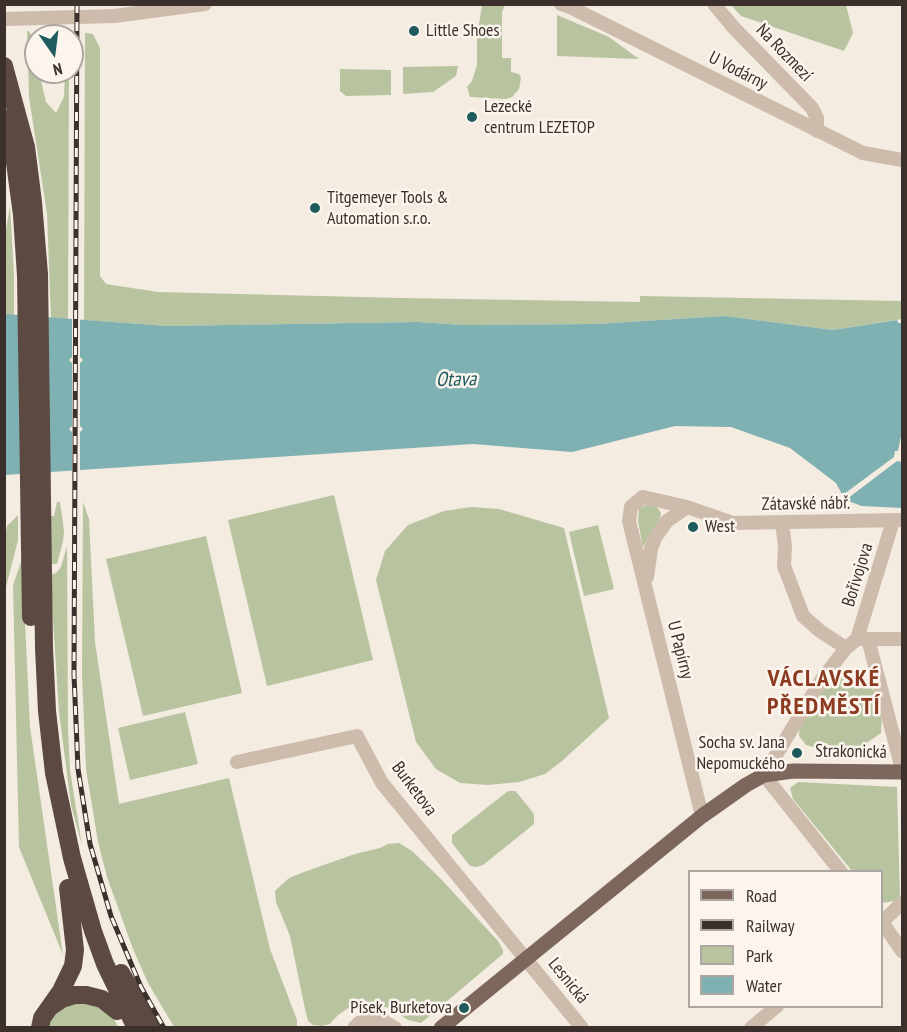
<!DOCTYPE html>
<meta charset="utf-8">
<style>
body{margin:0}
#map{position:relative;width:907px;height:1032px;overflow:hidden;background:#f4ebe1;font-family:"PT Sans Narrow",sans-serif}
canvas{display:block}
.frame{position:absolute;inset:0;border:6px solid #3b302b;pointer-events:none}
.legend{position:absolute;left:688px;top:870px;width:195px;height:138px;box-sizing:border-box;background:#fbf5ee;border:2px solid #aea6a0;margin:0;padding:8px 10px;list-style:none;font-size:18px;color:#3b302b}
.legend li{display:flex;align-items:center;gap:12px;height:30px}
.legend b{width:30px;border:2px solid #aea6a0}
.north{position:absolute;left:24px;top:24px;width:60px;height:60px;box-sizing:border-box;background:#fbf5ee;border:2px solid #aea6a0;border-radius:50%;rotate:166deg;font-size:16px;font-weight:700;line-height:24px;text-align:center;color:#3b302b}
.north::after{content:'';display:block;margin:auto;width:21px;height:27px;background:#1f5a5e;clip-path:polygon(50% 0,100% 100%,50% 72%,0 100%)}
</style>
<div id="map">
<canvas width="907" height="1032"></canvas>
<div class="frame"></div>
<ul class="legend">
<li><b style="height:8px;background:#7d675c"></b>Road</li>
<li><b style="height:8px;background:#3b302b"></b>Railway</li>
<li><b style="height:16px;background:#b8c4a0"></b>Park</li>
<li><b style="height:16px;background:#7fb0b2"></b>Water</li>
</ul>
<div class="north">N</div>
</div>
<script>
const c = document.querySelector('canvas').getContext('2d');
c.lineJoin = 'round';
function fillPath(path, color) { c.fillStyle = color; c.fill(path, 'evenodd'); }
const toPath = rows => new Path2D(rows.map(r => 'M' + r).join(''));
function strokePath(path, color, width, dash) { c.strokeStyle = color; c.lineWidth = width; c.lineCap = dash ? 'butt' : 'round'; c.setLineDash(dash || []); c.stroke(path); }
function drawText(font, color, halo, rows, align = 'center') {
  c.font = font + ' "PT Sans Narrow",sans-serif'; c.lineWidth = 5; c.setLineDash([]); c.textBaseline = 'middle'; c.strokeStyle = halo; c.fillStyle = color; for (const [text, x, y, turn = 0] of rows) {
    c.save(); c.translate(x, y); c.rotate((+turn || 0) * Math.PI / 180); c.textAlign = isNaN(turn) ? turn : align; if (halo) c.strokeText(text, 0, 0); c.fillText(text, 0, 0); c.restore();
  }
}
fillPath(toPath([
 [505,5,502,12,502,58,511,58,511,72,519,74,521,78,519,89,512,97,506,99,470,97,467,87,472,81,477,65,477,35,482,6],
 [731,5,846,5,853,33,844,51,741,16],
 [557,15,609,37,639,59,557,56],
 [27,30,31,34,36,57,36,72,39,72,46,102,56,113,64,97,65,72,69,72,68,319,51,318,47,214,29,97],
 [85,33,93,34,100,48,100,276,106,284,158,292,401,298,640,302,640,296,902,301,902,319,833,330,725,316,595,324,464,325,418,322,167,326,84,320],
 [458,66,456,76,433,92,403,94,403,67],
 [340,69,391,70,391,95,346,96,340,91],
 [10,206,14,275,14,315,5,315,4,242],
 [334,495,373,660,267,686,228,520],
 [57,502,60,502,64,531,63,541,57,564,51,564,50,516,54,516],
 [83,502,89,519,95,642,119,804,229,778,270,949,297,1020,297,1027,174,1027,148,983,133,949,107,877,98,842,86,769,82,675],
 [646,505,656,506,661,513,660,520,647,539,643,548,638,521,639,509],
 [471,507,499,509,564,528,609,718,562,761,545,774,519,782,488,785,460,783,436,769,416,742,376,580,385,551,408,525,444,511],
 [18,515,18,540,5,591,4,545,7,526],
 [598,525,614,589,584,596,569,532],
 [206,536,242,693,143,716,106,559],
 [67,546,68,729,70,770,82,846,71,805,59,712,50,575,56,573,61,567],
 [22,559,30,727,63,955,19,847,13,585],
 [851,673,869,683,875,692,882,713,881,733,852,753,829,752,806,745,799,736,800,722,815,694,836,674],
 [185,712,198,764,130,780,118,728],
 [798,782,897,787,900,900,882,903,882,872,852,871,793,799,790,788],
 [508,791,515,791,518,794,534,814,534,824,483,865,476,867,470,866,452,843,452,835],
 [399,843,412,851,442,880,498,941,503,950,503,954,421,1023,408,1020,390,1008,371,1004,364,1000,357,1002,338,1015,330,1024,321,1026,313,1025,308,1021,305,1009,290,936,276,902,275,891,289,878,304,872,355,854,380,848,388,844],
 [92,1002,112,1015,118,1027,49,1028,50,1022,56,1011,69,1003]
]), '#b8c4a0');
fillPath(toPath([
 [5,314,167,326,418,322,464,325,595,324,725,316,833,330,897,320,898,323,902,323,902,508,862,506,845,500,836,483,790,448,731,427,675,426,572,452,473,444,5,475]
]), '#7fb0b2');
fillPath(toPath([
 [72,316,80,317,80,357,83,360,80,363,80,426,83,429,80,432,80,473,72,474,72,432,69,429,72,426,72,363,69,360,72,357],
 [902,431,902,462,897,461,843,502,840,497,894,457,895,451,898,451]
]), '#f4ebe1');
strokePath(toPath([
 [561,4,572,8,863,153,902,160],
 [714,4,734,28,812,108,817,118,817,131],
 [4,19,114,16,205,4],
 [782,523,785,546,784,566,803,616,820,631,846,648],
 [647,577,651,549,655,538,667,521,687,507],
 [857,639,893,521],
 [868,639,902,769],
 [237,762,357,736,382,783,582,1028],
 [702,816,629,521,631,507,643,497,687,507,733,523,902,520],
 [841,872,764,775,822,679,846,648,857,639,902,639],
 [882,922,902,951],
 [882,922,902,903],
 [354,1028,359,1023,371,1019,383,1021,395,1028],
 [751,1028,777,1006]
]), '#cdbbac', 14);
strokePath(toPath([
 [441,1028,702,816,746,785,764,775,793,771,902,772]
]), '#7d675c', 15);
strokePath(toPath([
 [4,66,26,147,33,202,39,274,44,648,47,711,54,773,72,858,93,931,105,964,136,1028],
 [6,119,14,155,22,215,26,276,31,617],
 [121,973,152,1028],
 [50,1007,62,999,75,995,86,995,102,999,117,1011],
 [40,1028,42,1018,61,991,73,966,75,950,68,888]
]), '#5c4a42', 18);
const rail = toPath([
 [77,4,74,675,78,769,90,844,111,916,141,987,164,1028]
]);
strokePath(rail, '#3b302b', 5);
strokePath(rail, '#fbf5ee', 3, [9]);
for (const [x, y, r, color] of [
 [414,31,6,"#1f5a5e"],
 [472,117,6,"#1f5a5e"],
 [315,208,6,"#1f5a5e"],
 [693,527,6,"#1f5a5e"],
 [797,753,6,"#1f5a5e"],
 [464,1008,6,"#1f5a5e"]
]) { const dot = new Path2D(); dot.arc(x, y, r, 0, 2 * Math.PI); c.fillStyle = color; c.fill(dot); strokePath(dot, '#fbf5ee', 2); }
drawText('18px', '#3b302b', '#fbf5ee', [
 ["Little Shoes",426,31],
 ["Lezecké",484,107],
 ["centrum LEZETOP",484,128],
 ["Titgemeyer Tools &",327,198],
 ["Automation s.r.o.",327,219],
 ["West",705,527],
 ["Socha sv. Jana",785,743,"right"],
 ["Nepomuckého",785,764,"right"],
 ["Písek, Burketova",452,1008,"right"]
], 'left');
drawText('18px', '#3b302b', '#fbf5ee', [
 ["Na Rozmezí",784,53,46],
 ["U Vodárny",738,71,27],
 ["Zátavské nábř.",806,504,-1],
 ["Bořivojova",858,575,-73],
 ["U Papírny",680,650,76],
 ["Strakonická",851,752,1],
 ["Burketova",414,789,53],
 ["Lesnická",568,981,51]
]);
drawText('italic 20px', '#1f5a5e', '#fbf5ee', [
 ["Otava",456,380,-1]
]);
c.letterSpacing = '1.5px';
drawText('bold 24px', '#8c3b22', '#fbf5ee', [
 ["VÁCLAVSKÉ",824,679],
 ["PŘEDMĚSTÍ",824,707]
]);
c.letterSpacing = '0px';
</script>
